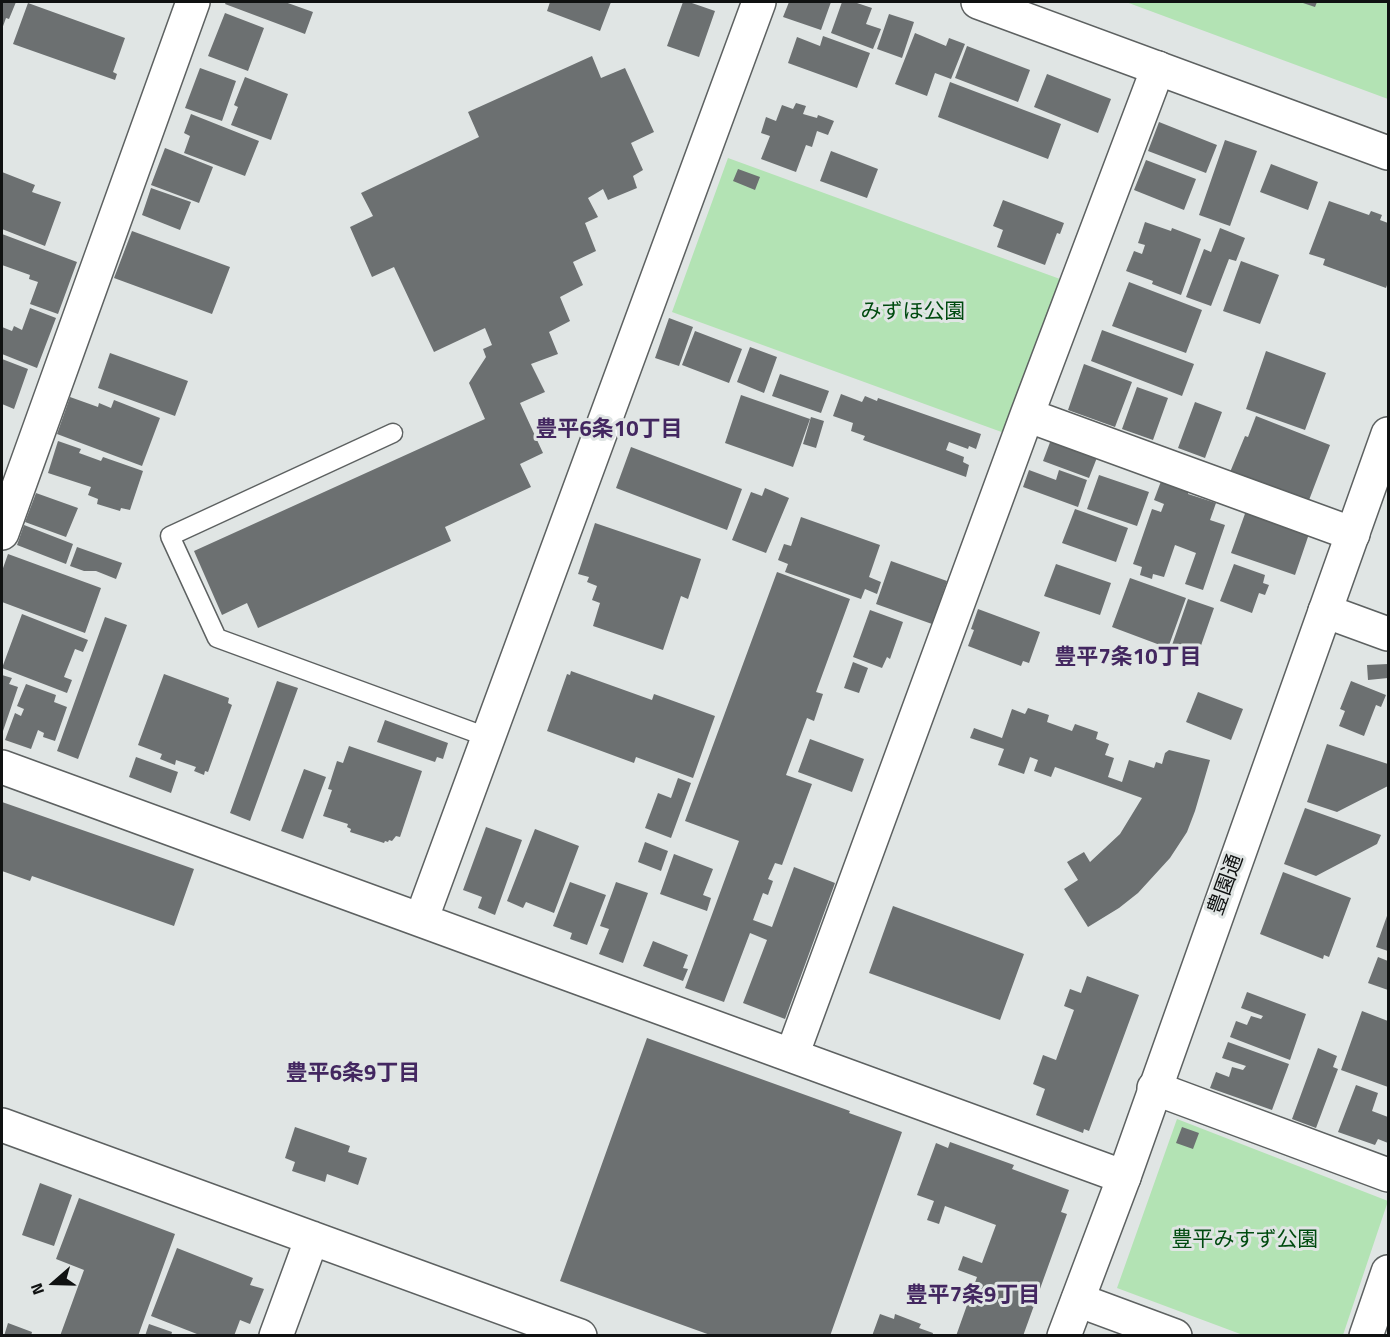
<!DOCTYPE html>
<meta charset="utf-8">
<style>
body{margin:0}
#map{position:relative;width:1390px;height:1337px;overflow:hidden;background:#e0e5e4;font-family:"Titillium Web",sans-serif}
canvas{display:block}
.frame{position:absolute;inset:0;border:3px solid #101212;pointer-events:none}
.north{position:absolute;left:24px;top:1253px;width:60px;height:60px;-webkit-text-stroke:4px #e0e5e4;paint-order:stroke;rotate:250deg;font-size:16px;font-weight:700;line-height:24px;text-align:center;color:#101212}
.north::after{content:'';display:block;margin:auto;width:21px;height:27px;background:#101212;clip-path:polygon(50% 0,100% 100%,50% 72%,0 100%)}
</style>
<div id="map">
<canvas width="1390" height="1337"></canvas>
<div class="frame"></div>
<div class="north">N</div>
</div>
<script>
const c = document.querySelector('canvas').getContext('2d');
c.lineJoin = 'round';
function fillPath(path, color) { c.fillStyle = color; c.fill(path, 'evenodd'); }
const toPath = rows => new Path2D(rows.map(r => 'M' + r).join(''));
function strokePath(path, color, width, dash) { c.strokeStyle = color; c.lineWidth = width; c.lineCap = dash ? 'butt' : 'round'; c.setLineDash(dash || []); c.stroke(path); }
function drawText(font, color, halo, rows, align = 'center') {
  c.font = font + ' "Titillium Web","Noto Sans JP",sans-serif'; c.lineWidth = 6; c.setLineDash([]); c.textBaseline = 'middle'; c.strokeStyle = halo; c.fillStyle = color; for (const [text, x, y, turn = 0] of rows) {
    c.save(); c.translate(x, y); c.rotate((+turn || 0) * Math.PI / 180); c.textAlign = isNaN(turn) ? turn : align; if (halo) c.strokeText(text, 0, 0); c.fillText(text, 0, 0); c.restore();
  }
}
fillPath(toPath([
 [1126,2,1388,2,1388,99],
 [728,158,1060,279,1007,434,672,312],
 [1177,1119,1388,1201,1343,1335,1243,1335,1117,1288]
]), '#b3e3b4');
fillPath(toPath([
 [2,2,16,2,9,19,6,18,2,29],
 [226,2,285,2,313,12,305,34,225,4],
 [550,2,611,2,600,31,547,11],
 [683,2,689,2,715,11,699,57,667,46],
 [789,2,831,2,821,30,783,17],
 [842,2,854,2,872,8,866,24,881,29,873,49,831,33],
 [1300,2,1317,2,1315,7],
 [28,3,125,38,113,72,117,74,115,80,13,44],
 [225,13,264,28,248,71,208,56],
 [889,14,914,22,902,58,877,49],
 [915,33,946,46,949,38,965,44,951,79,935,73,927,96,895,84],
 [823,36,870,53,857,88,788,63,797,37,820,46],
 [967,46,1030,70,1018,102,955,78],
 [592,56,601,78,625,68,654,132,631,143,643,170,633,176,637,188,608,200,603,189,588,198,598,217,585,223,596,251,573,262,583,285,560,297,570,321,549,332,558,354,531,364,545,392,520,403,543,453,520,464,531,487,445,527,451,541,258,628,247,603,222,615,194,551,485,419,469,383,486,357,483,349,492,345,485,328,434,352,394,267,372,277,350,227,373,216,361,193,479,137,468,112],
 [200,68,236,81,222,121,185,108],
 [1047,74,1111,99,1098,133,1034,107],
 [245,77,288,94,271,140,231,125,238,107,234,105],
 [950,82,1061,124,1048,159,938,117],
 [796,103,806,106,803,114,817,118,818,115,834,121,828,135,817,131,812,147,806,145,796,172,761,159,770,136,761,133,766,117,776,121,782,105,793,109],
 [191,114,259,141,245,176,184,153,190,136,184,133],
 [1159,122,1217,145,1206,173,1148,151],
 [1225,140,1257,151,1230,226,1199,215],
 [165,148,213,167,199,203,151,185],
 [831,151,878,169,867,198,820,181],
 [1146,160,1196,179,1184,210,1134,190],
 [1271,164,1318,182,1308,210,1260,192],
 [738,169,760,177,755,190,733,181],
 [2,172,35,185,32,192,61,202,45,246,2,229],
 [151,188,191,202,180,230,142,215],
 [1003,200,1064,223,1060,234,1057,233,1045,265,997,247,1003,230,993,226],
 [1329,201,1369,215,1371,211,1382,215,1380,220,1388,223,1388,282,1386,288,1323,265,1325,259,1309,254],
 [1145,222,1171,231,1172,228,1201,239,1181,295,1152,284,1153,281,1126,271,1134,251,1142,254,1145,245,1138,243],
 [1220,228,1245,238,1236,261,1229,259,1211,306,1186,297,1204,249,1211,252],
 [132,231,230,267,212,314,114,278],
 [2,234,77,262,58,314,30,304,38,282,29,279,30,275,2,265],
 [1241,261,1279,275,1260,324,1223,311],
 [1129,282,1202,310,1186,353,1112,326],
 [30,308,56,318,37,368,2,354,2,327,12,331,14,326,22,330],
 [669,318,693,327,679,366,655,358],
 [1102,330,1194,364,1182,396,1091,361],
 [695,331,742,349,729,383,682,365],
 [750,347,777,357,764,393,737,382],
 [1266,351,1326,373,1305,430,1246,409],
 [110,353,188,381,175,416,98,388],
 [2,359,28,369,14,409,2,404],
 [1084,364,1132,382,1115,427,1068,410],
 [780,374,829,391,821,413,772,396],
 [1137,387,1168,398,1153,440,1122,429],
 [841,394,862,402,865,396,877,401,878,398,981,434,976,449,969,446,968,449,949,442,946,450,964,457,963,462,969,465,966,477,863,440,865,436,851,431,853,423,833,416],
 [741,395,810,419,793,467,725,443],
 [70,397,98,407,99,403,111,408,114,400,160,418,142,466,57,434],
 [1195,402,1222,412,1205,458,1178,448],
 [1256,416,1330,445,1306,508,1228,477,1245,436,1248,437],
 [811,417,824,421,816,448,803,444],
 [1052,437,1098,455,1089,478,1043,461],
 [58,441,81,449,79,453,101,461,103,457,143,471,130,510,121,508,120,511,97,504,98,499,88,495,91,487,48,473],
 [631,447,742,489,727,530,616,488],
 [1029,470,1056,480,1059,470,1087,480,1078,507,1023,487],
 [1099,475,1149,492,1137,526,1087,509],
 [1163,476,1190,485,1188,494,1216,503,1210,520,1225,525,1203,590,1185,584,1196,553,1175,545,1164,577,1153,574,1152,579,1140,575,1142,567,1133,564,1152,509,1161,512,1164,504,1154,500],
 [765,488,789,498,766,553,732,540,751,492,762,496],
 [36,493,78,508,66,537,25,522],
 [1247,508,1310,531,1295,575,1231,553],
 [1075,509,1128,528,1116,562,1062,543],
 [801,517,880,545,869,577,881,582,877,594,865,589,861,599,785,572,788,564,778,560,784,544,791,546],
 [595,523,701,559,688,599,681,596,663,650,593,626,600,603,592,600,597,586,587,582,589,577,578,574],
 [24,525,73,544,66,564,17,545],
 [77,547,122,563,116,579,96,571,84,571,70,566],
 [8,554,101,588,85,633,2,602,2,571],
 [891,561,947,581,932,624,876,604],
 [1056,564,1111,583,1100,615,1044,596],
 [1234,564,1265,575,1263,583,1269,585,1265,595,1259,593,1252,613,1220,601],
 [777,572,850,599,816,692,823,694,814,721,807,718,786,775,812,784,782,865,775,863,768,879,773,881,768,895,763,893,753,920,772,927,794,867,835,883,785,1019,743,1003,767,940,750,933,724,1002,685,988,739,841,685,821],
 [1130,578,1186,598,1168,648,1112,627],
 [1188,599,1214,608,1197,657,1171,648],
 [978,609,1040,632,1029,663,1023,661,1021,666,968,646,974,630,971,629],
 [870,610,903,622,890,659,887,657,882,668,853,657],
 [22,614,88,640,83,652,75,649,64,677,72,680,67,693,2,668],
 [105,617,127,625,78,759,57,751],
 [853,662,868,668,859,693,844,688],
 [1388,664,1388,678,1368,680,1367,665],
 [571,671,652,700,654,694,715,716,693,778,636,757,634,763,547,731,567,674,570,675],
 [164,674,229,698,228,703,232,705,208,772,205,771,204,775,194,771,196,767,176,760,175,765,160,759,162,754,138,745],
 [2,675,12,678,9,684,18,687,2,734],
 [277,681,298,688,250,821,230,813],
 [1351,681,1386,695,1381,707,1376,705,1364,736,1339,726,1345,711,1340,709],
 [26,684,56,695,54,702,67,707,55,741,43,737,44,733,38,730,31,749,5,740,15,713,21,716,24,709,17,706],
 [1198,692,1243,709,1231,740,1186,722],
 [1028,708,1049,715,1047,722,1072,731,1075,724,1098,732,1096,739,1109,744,1105,755,1114,758,1108,777,1122,782,1129,760,1154,768,1156,762,1162,764,1165,753,1169,750,1210,760,1195,811,1187,832,1170,858,1138,893,1119,908,1088,927,1064,889,1078,880,1067,862,1084,852,1090,862,1120,834,1142,798,1055,767,1051,777,1034,771,1038,760,1030,757,1024,774,998,765,1004,749,970,738,974,728,1002,738,1012,709,1025,714],
 [385,720,448,743,443,759,437,757,435,762,377,742],
 [810,739,864,759,852,792,798,772],
 [1327,744,1388,764,1388,786,1337,812,1307,802],
 [349,746,422,771,400,837,396,836,392,841,389,840,388,842,385,841,384,843,350,832,351,829,347,827,348,824,323,816,332,790,328,789,337,761,343,763],
 [136,757,178,772,171,793,129,777],
 [304,769,326,777,303,839,281,831],
 [678,778,691,783,671,838,645,828,658,793,671,798],
 [2,802,194,869,174,926,32,876,30,881,2,871],
 [1305,808,1381,835,1377,844,1316,876,1284,864],
 [486,827,522,840,495,915,478,908,482,897,463,890],
 [535,829,579,846,554,913,526,902,523,908,507,901],
 [645,842,668,851,661,871,638,862],
 [674,854,713,869,703,895,711,898,707,911,660,894],
 [1283,872,1351,898,1329,957,1324,955,1323,959,1260,934],
 [570,882,606,895,587,945,570,939,572,933,553,926],
 [616,882,648,893,623,963,599,954,609,929,600,926],
 [893,906,1024,954,1000,1020,869,973],
 [1388,913,1388,951,1376,947],
 [653,941,688,955,683,968,688,969,683,981,643,966],
 [1378,957,1388,961,1388,990,1368,983],
 [1087,976,1139,995,1089,1131,1084,1129,1083,1133,1036,1115,1045,1089,1033,1084,1043,1055,1056,1060,1074,1010,1064,1006,1070,989,1081,993],
 [1247,992,1306,1014,1290,1060,1230,1037,1236,1021,1247,1025,1251,1016,1261,1019,1263,1016,1241,1008],
 [1362,1011,1388,1021,1388,1087,1341,1070],
 [647,1038,850,1111,849,1113,902,1132,830,1336,713,1336,560,1281],
 [1228,1042,1289,1064,1272,1110,1210,1088,1216,1072,1229,1077,1232,1067,1243,1070,1246,1066,1222,1058],
 [1318,1048,1337,1056,1333,1067,1338,1069,1316,1128,1292,1119],
 [1356,1085,1378,1093,1372,1111,1388,1117,1388,1143,1378,1139,1375,1145,1338,1132],
 [295,1127,350,1146,348,1152,367,1158,358,1185,327,1174,325,1182,292,1171,295,1162,285,1158],
 [1182,1127,1199,1133,1193,1149,1176,1143],
 [950,1142,1014,1165,1012,1169,1069,1190,1061,1212,1067,1214,1023,1336,956,1336,977,1277,958,1270,963,1256,982,1263,996,1225,945,1206,939,1224,927,1220,934,1201,917,1195,936,1143,948,1148],
 [40,1183,72,1195,54,1246,22,1235],
 [79,1198,175,1234,138,1336,60,1336,84,1270,56,1259],
 [177,1248,253,1278,250,1285,264,1289,250,1324,240,1320,234,1336,202,1336,151,1316],
 [880,1314,894,1319,895,1314,921,1324,919,1328,933,1333,932,1336,872,1336],
 [8,1323,32,1332,31,1336,4,1336],
 [149,1324,172,1332,171,1336,145,1336]
]), '#6c7071');
const service = toPath([
 [393,433,170,536,217,638,487,737]
]);
const minor = toPath([
 [1027,415,1353,534],
 [2,533,193,2],
 [1325,611,1388,634],
 [2,767,1124,1177],
 [421,920,759,2],
 [792,1055,1027,415,1158,68],
 [1154,1088,1388,1175],
 [2,1125,580,1336],
 [1078,1300,1175,1336],
 [276,1336,312,1238],
 [1366,1336,1388,1272]
]);
const tertiary = toPath([
 [978,2,1388,153],
 [1064,1336,1124,1177,1388,434]
]);
strokePath(service, '#5d6161', 21);
strokePath(minor, '#5d6161', 36);
strokePath(tertiary, '#5d6161', 36);
strokePath(service, '#fff', 18);
strokePath(minor, '#fff', 33);
strokePath(tertiary, '#fff', 33);
drawText('21px', '#004b10', '#e0e5e4', [
 ["みずほ公園",913,313],
 ["豊平みすず公園",1245,1241]
]);
drawText('21px', '#101212', '#e0e5e4', [
 ["豊園通",1227,885,-70]
]);
drawText('bold 22px', '#432760', '#e0e5e4', [
 ["豊平6条10丁目",609,431],
 ["豊平7条10丁目",1128,659],
 ["豊平6条9丁目",353,1075],
 ["豊平7条9丁目",973,1297]
]);
</script>
